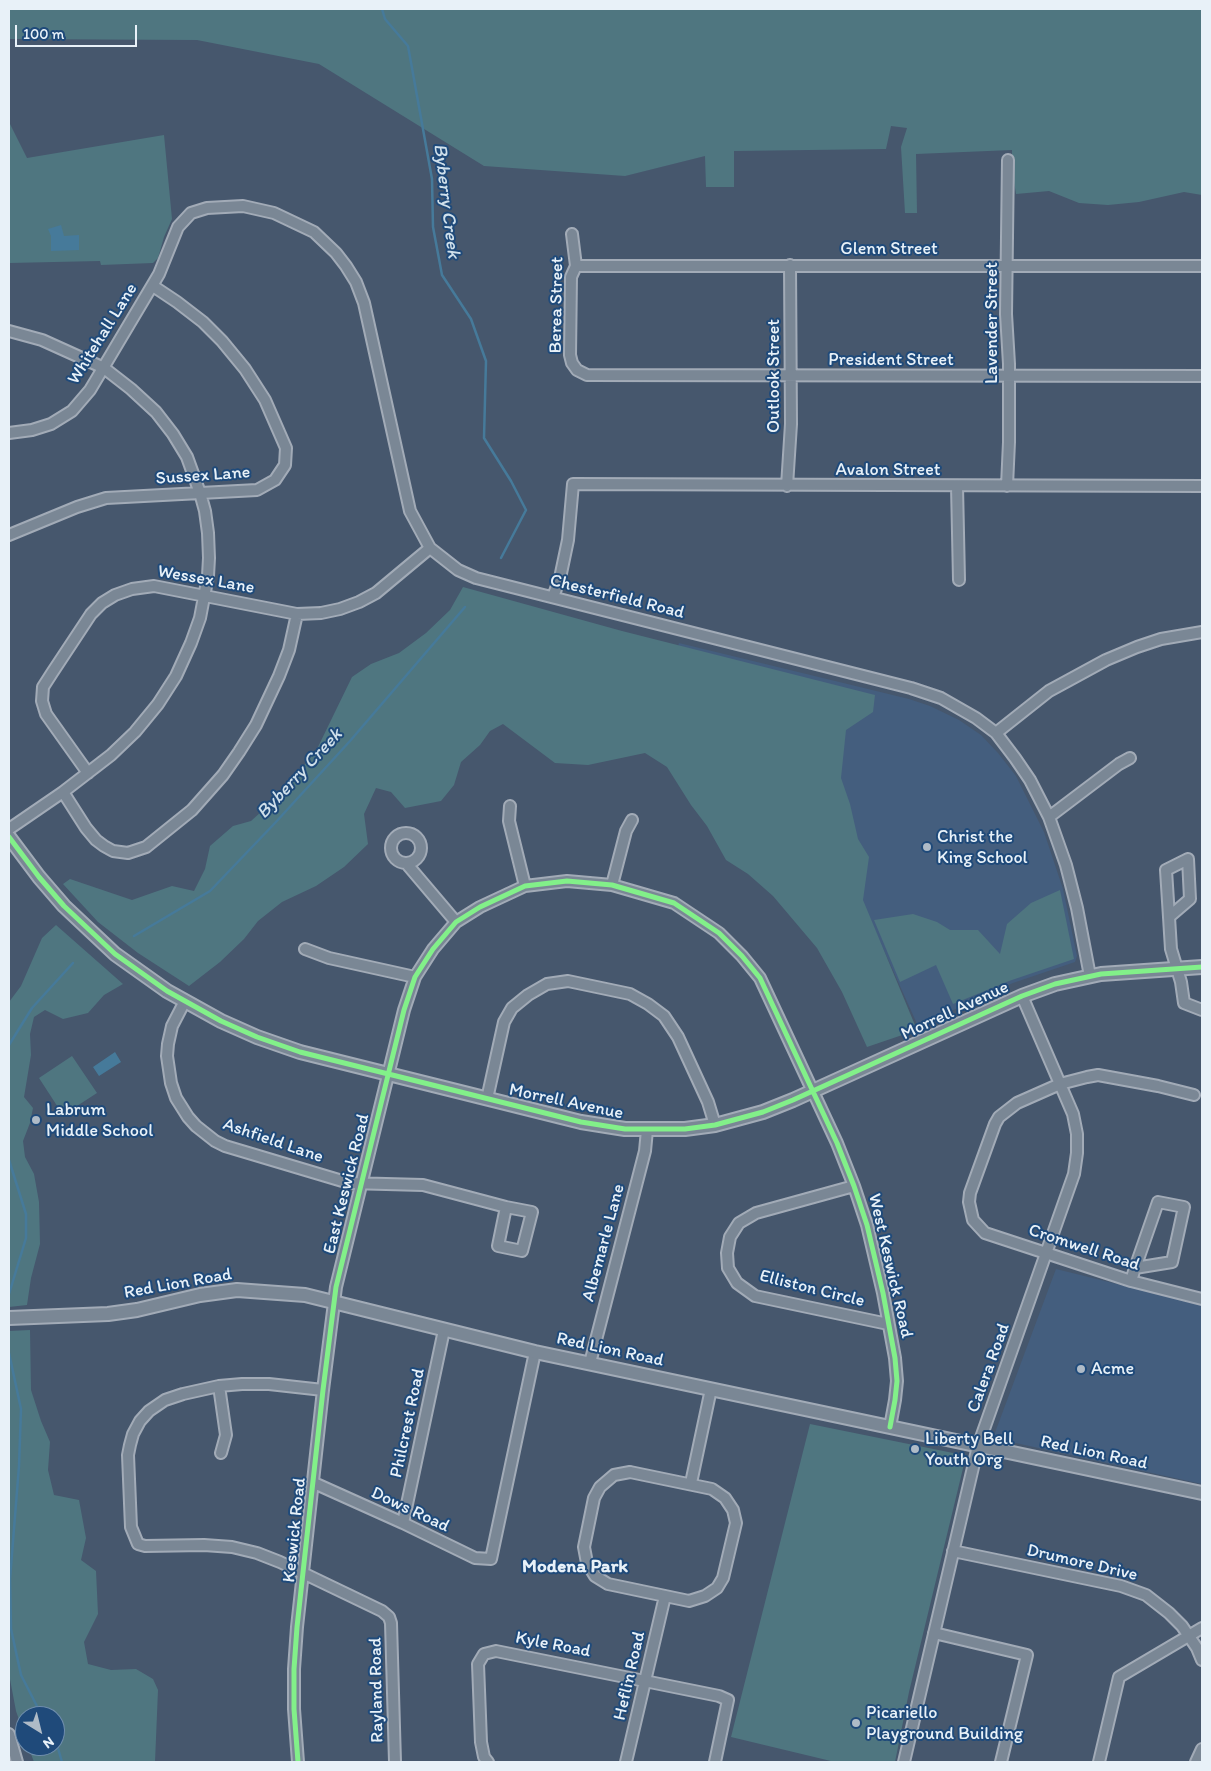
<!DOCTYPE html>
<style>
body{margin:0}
#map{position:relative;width:1211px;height:1771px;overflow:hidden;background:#46576d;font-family:Itim,sans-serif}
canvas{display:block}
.frame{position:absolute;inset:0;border:10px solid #e8f1f8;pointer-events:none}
.north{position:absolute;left:15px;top:1706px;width:50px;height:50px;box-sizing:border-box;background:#1f4a7a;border:1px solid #6f8dac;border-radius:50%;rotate:144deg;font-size:14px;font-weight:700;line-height:20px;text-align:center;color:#e8f1f8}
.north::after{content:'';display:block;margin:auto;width:18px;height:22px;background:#afbbc7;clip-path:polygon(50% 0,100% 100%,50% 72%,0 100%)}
.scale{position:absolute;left:15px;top:25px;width:122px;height:22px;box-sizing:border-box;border:2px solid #e8f1f8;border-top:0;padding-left:6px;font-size:15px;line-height:18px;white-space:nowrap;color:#e8f1f8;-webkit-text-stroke:4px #1f4a7a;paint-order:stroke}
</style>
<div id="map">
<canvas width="1211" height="1771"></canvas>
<div class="frame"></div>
<div class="north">N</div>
<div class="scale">100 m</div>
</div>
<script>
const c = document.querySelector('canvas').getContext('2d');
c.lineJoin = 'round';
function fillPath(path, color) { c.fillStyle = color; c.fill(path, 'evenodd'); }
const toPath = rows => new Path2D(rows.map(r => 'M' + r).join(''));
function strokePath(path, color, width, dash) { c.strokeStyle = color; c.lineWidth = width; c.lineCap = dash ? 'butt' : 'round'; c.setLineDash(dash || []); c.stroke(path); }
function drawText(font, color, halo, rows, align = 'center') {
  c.font = font + ' Itim,sans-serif'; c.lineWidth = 4; c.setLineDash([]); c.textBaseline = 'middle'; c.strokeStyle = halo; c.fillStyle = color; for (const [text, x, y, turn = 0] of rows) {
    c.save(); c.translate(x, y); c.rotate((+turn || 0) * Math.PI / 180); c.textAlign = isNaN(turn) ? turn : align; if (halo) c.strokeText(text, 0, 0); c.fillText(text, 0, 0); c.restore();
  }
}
fillPath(toPath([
 [679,643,909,699,930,706,959,720,981,735,998,753,1016,776,1044,832,1063,889,1077,956,1075,962,1013,983,918,1026,868,915,667,686],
 [1056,1269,1202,1305,1202,1484,993,1438]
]), '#445e7e');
fillPath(toPath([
 [9,9,1202,9,1202,195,1184,192,1139,202,1108,205,1079,203,1049,191,1016,194,1012,169,1012,150,916,154,917,213,905,213,901,147,907,128,891,126,886,149,734,151,734,187,706,187,705,156,625,176,484,166,319,64,197,40,9,39],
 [9,122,27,158,164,135,172,219,164,237,158,258,153,263,101,265,100,261,9,263],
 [463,587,622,631,875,695,873,712,846,730,841,778,850,804,858,839,869,857,863,900,917,1030,867,1047,842,992,817,948,773,896,748,874,726,860,707,826,691,805,667,767,645,753,588,765,555,763,503,724,490,731,480,745,461,762,454,785,441,801,405,808,391,792,376,788,364,814,368,844,344,867,316,886,282,902,258,921,244,939,220,962,189,986,138,953,98,922,63,884,70,879,132,900,172,886,194,891,205,869,210,846,233,826,251,821,283,792,317,749,352,677,371,664,399,653,426,633,450,610],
 [1060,890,1074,959,1009,981,953,1004,936,965,900,982,874,920,913,914,937,922,950,930,978,930,1000,954,1007,924,1031,903],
 [56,925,123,984,104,995,88,1013,63,1019,45,1010,34,1017,30,1034,31,1055,24,1097,33,1108,30,1123,23,1141,25,1157,34,1174,39,1202,40,1244,31,1278,27,1305,9,1307,9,1002,21,986,42,938],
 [72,1056,97,1093,63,1115,39,1078],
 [30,1330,31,1390,41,1421,50,1442,48,1470,54,1495,79,1500,86,1538,81,1560,96,1571,98,1614,84,1642,88,1664,111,1670,136,1669,153,1679,158,1690,155,1762,34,1762,28,1746,55,1746,55,1716,25,1716,25,1737,16,1711,9,1674,9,1331],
 [810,1424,963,1455,965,1460,909,1692,895,1762,835,1762,731,1737]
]), '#4f7680');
fillPath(toPath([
 [61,225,64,236,79,235,79,250,51,251,51,236,48,229],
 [115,1052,121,1062,99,1076,93,1067]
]), '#467a9a');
strokePath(toPath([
 [382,9,385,19,408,46,432,179,433,227,442,275,471,319,486,361,484,438,511,481,526,510,501,558],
 [134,936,210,891,275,823,350,741,465,607],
 [9,1045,32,1008,73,963],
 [9,1160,26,1214,26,1238,9,1294],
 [9,1353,21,1409,19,1466,10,1579,11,1629,21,1675,42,1716],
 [55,1738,62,1762]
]), '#467a9a', 2.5);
const minor = toPath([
 [572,234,576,266,571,277,570,355,572,363,577,370,587,375,1202,376],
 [576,266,1202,266],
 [9,331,42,340,104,368,131,389,156,412,173,434,187,457,200,493,205,511,208,533,209,558,208,576,200,618,191,643,176,676,158,704,135,732,111,755,63,792,9,829],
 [9,433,32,430,51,424,72,411,90,390,159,274,178,227,191,213,207,208,243,206,274,213,314,232,336,253,346,266,356,282,364,303,410,511,430,548,458,570,476,578,911,688,941,698,976,718,996,733,1015,758,1030,780,1049,817,1066,865,1077,908,1090,976],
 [787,486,791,424,790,265],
 [957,486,959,580],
 [1007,486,1009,442,1009,364,1006,314,1008,160],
 [9,535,77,507,106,498,257,490,275,480,285,465,286,448,265,400,245,369,222,341,203,322,177,302,153,286],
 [553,597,560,578,568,540,573,484,1202,486],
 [996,733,1049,691,1106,660,1137,647,1161,639,1202,632],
 [88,773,46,714,42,701,43,687,52,673,91,614,102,603,115,595,132,589,154,586,297,614,321,613,340,609,359,602,376,593,430,548],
 [63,792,86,828,96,840,104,846,113,851,128,853,146,847,192,810,223,775,239,752,256,725,279,676,289,650,297,614],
 [510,806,509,821,525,886],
 [1049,817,1119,764,1130,758],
 '391 848a15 15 0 1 1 30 0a15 15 0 1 1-30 0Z',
 [406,863,456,922],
 [612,885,626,831,632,820],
 [1169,917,1190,899,1188,859,1166,870,1169,917,1171,949,1181,982,1184,1003,1202,1010],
 [305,949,329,958,415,977],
 [185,1001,172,1026,168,1044,167,1056,171,1083,176,1098,188,1117,196,1126,215,1141,225,1146,349,1183,423,1185,506,1207,532,1212,522,1251,498,1246,506,1207],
 [1194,1095,1158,1086,1098,1075,1087,1077,1060,1084,1017,1103,999,1117,995,1124,970,1193,969,1202,973,1220,985,1233,1131,1281,1202,1299],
 [487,1099,504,1022,512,1008,528,995,547,984,568,981,630,994,648,1004,664,1016,678,1037,708,1102,715,1125],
 [854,1186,756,1213,739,1223,730,1237,727,1253,728,1268,737,1283,755,1296,888,1324],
 [1131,1281,1135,1268,1158,1202,1184,1207,1172,1262,1135,1268],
 [590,1363,645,1151,647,1130],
 [219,1386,226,1435,221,1453],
 [323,1390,269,1384,242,1384,219,1386,183,1394,165,1400,149,1411,140,1421,133,1434,130,1445,128,1455,131,1527,138,1544,145,1546,204,1545,232,1547,257,1553,280,1562,382,1611,389,1617,391,1623,395,1762],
 [630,1472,712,1489,725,1498,733,1510,736,1523,723,1578,717,1588,705,1596,689,1601,608,1584,595,1576,587,1563,584,1547,594,1498,600,1487,614,1475,630,1472],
 [314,1483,403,1523,475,1558,491,1559,535,1352],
 [691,1483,711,1389],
 [403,1523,444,1330],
 [953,1551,1121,1586,1146,1595,1169,1613,1182,1626,1197,1648,1202,1660],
 [934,1633,1027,1655,1001,1762],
 [9,1734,17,1762],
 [298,1762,294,1709,294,1669,297,1627,323,1390,336,1287,404,1010,415,977,433,949,456,922,480,907,525,886,567,881,612,885,674,903,719,933,742,956,760,978,837,1143,854,1186,867,1225,883,1293,895,1358,897,1381,895,1400,890,1427],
 [488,1762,484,1757,481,1742,478,1664,484,1654,496,1651,719,1696,728,1700,715,1762],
 [626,1762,665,1596],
 [904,1762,978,1446,1074,1174,1077,1153,1077,1134,1073,1114,1022,996],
 [1099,1762,1119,1677,1202,1628],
 [1196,1762,1202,1749]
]);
const tertiary = toPath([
 [9,837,39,877,64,906,115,954,167,991,221,1021,257,1037,300,1052,581,1122,625,1129,685,1129,715,1125,763,1112,793,1100,1022,996,1055,984,1101,974,1202,967],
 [9,1318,108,1314,137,1310,200,1295,237,1290,305,1295,535,1352,1202,1493]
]);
strokePath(minor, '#a2abb7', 14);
strokePath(tertiary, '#a2abb7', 16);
strokePath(minor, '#7a8795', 10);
strokePath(tertiary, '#7a8795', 12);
strokePath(toPath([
 [9,837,39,877,64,906,115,954,167,991,221,1021,257,1037,300,1052,581,1122,625,1129,685,1129,715,1125,763,1112,793,1100,1022,996,1055,984,1101,974,1202,967],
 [298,1762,294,1709,294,1669,297,1627,323,1390,336,1287,404,1010,415,977,433,949,456,922,480,907,525,886,567,881,612,885,674,903,719,933,742,956,760,978,837,1143,854,1186,867,1225,883,1293,895,1358,897,1381,895,1400,890,1427]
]), '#82f089', 5);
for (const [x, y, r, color] of [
 [927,847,5,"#afbbc7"],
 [36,1120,5,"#afbbc7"],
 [1081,1369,5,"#afbbc7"],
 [915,1449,5,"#afbbc7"],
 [856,1723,5,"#afbbc7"]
]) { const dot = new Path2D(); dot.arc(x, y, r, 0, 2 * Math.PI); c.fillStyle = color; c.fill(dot); strokePath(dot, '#1f4a7a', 2); }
drawText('18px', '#e8f1f8', '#1f4a7a', [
 ["Glenn Street",889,249],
 ["Berea Street",557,305,-89],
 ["Lavender Street",992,323,-90],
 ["Whitehall Lane",103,334,-58],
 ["President Street",891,360],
 ["Outlook Street",774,376,-90],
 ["Avalon Street",888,470],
 ["Sussex Lane",203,476,-4],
 ["Wessex Lane",206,580,10],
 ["Chesterfield Road",617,597,14],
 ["Morrell Avenue",955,1011,-25],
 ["Morrell Avenue",566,1102,12],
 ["Ashfield Lane",273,1141,19],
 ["East Keswick Road",347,1184,-76],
 ["Albemarle Lane",604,1243,-75],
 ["Cromwell Road",1084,1248,18],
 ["West Keswick Road",890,1266,77],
 ["Red Lion Road",178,1284,-10],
 ["Elliston Circle",812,1289,14],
 ["Red Lion Road",610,1350,12],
 ["Calera Road",989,1368,-70],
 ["Philcrest Road",408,1423,-78],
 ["Red Lion Road",1094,1453,12],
 ["Dows Road",410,1510,25],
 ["Keswick Road",295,1530,-84],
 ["Drumore Drive",1082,1563,13],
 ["Kyle Road",553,1645,11],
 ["Heflin Road",630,1676,-77],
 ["Rayland Road",377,1690,-91]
]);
drawText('18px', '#e8f1f8', '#1f4a7a', [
 ["Christ the",937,837],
 ["King School",937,858],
 ["Labrum",46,1110],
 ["Middle School",46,1131],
 ["Acme",1091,1369],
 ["Liberty Bell",925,1439],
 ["Youth Org",925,1460],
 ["Picariello",866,1713],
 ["Playground Building",866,1734]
], 'left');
drawText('italic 19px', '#d0e0eb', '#1f4a7a', [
 ["Byberry Creek",446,201,83],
 ["Byberry Creek",300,774,-47]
]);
drawText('bold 19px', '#e8f1f8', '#1f4a7a', [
 ["Modena Park",575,1567]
]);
</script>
